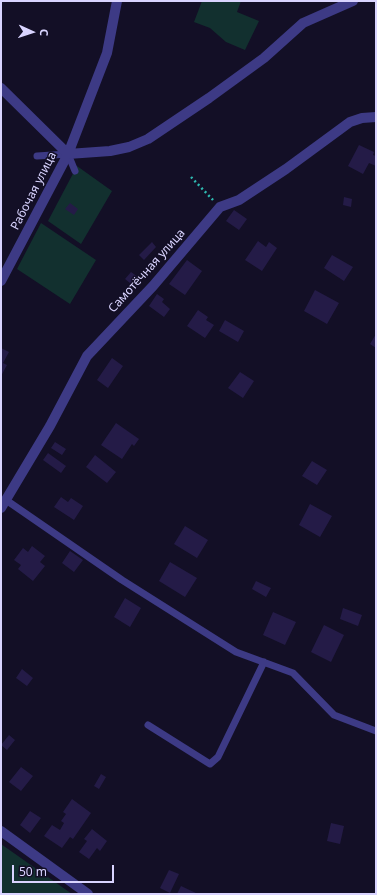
<!DOCTYPE html>
<meta charset="utf-8">
<style>
body{margin:0}
#map{position:relative;width:377px;height:895px;overflow:hidden;background:#130f26;font-family:"Noto Sans",sans-serif}
canvas{display:block}
.frame{position:absolute;inset:0;border:2px solid #d9d4ff;pointer-events:none}
.north{position:absolute;left:12px;top:12px;width:40px;height:40px;-webkit-text-stroke:3px #130f26;paint-order:stroke;rotate:93deg;font-size:11px;font-weight:700;line-height:16px;text-align:center;color:#d9d4ff}
.north::after{content:'';display:block;margin:auto;width:14px;height:18px;background:#d9d4ff;clip-path:polygon(50% 0,100% 100%,50% 72%,0 100%)}
.scale{position:absolute;left:12px;top:865px;width:102px;height:18px;box-sizing:border-box;border:2px solid #d9d4ff;border-top:0;padding-left:5px;font-size:12px;line-height:14px;white-space:nowrap;color:#d9d4ff;-webkit-text-stroke:3px #130f26;paint-order:stroke}
</style>
<div id="map">
<canvas width="377" height="895"></canvas>
<div class="frame"></div>
<div class="north">С</div>
<div class="scale">50 m</div>
</div>
<script>
const c = document.querySelector('canvas').getContext('2d');
c.lineJoin = 'round';
function fillPath(path, color) { c.fillStyle = color; c.fill(path, 'evenodd'); }
const toPath = rows => new Path2D(rows.map(r => 'M' + r).join(''));
function strokePath(path, color, width, dash) { c.strokeStyle = color; c.lineWidth = width; c.lineCap = dash ? 'butt' : 'round'; c.setLineDash(dash || []); c.stroke(path); }
function drawText(font, color, halo, rows, align = 'center') {
  c.font = font + ' "Noto Sans",sans-serif'; c.lineWidth = 3; c.setLineDash([]); c.textBaseline = 'middle'; c.strokeStyle = halo; c.fillStyle = color; for (const [text, x, y, turn = 0] of rows) {
    c.save(); c.translate(x, y); c.rotate((+turn || 0) * Math.PI / 180); c.textAlign = isNaN(turn) ? turn : align; if (halo) c.strokeText(text, 0, 0); c.fillText(text, 0, 0); c.restore();
  }
}
fillPath(toPath([
 [202,1,241,1,237,12,259,21,245,50,226,42,210,28,194,22],
 [77,166,112,191,81,244,48,221],
 [41,223,96,260,70,304,17,269],
 [1,844,72,894,1,894]
]), '#12302f');
fillPath(toPath([
 [359,145,374,152,373,155,376,156,376,166,369,163,363,174,348,166],
 [344,197,352,199,351,207,343,205],
 [70,203,78,209,74,215,65,209],
 [234,210,247,219,239,230,226,221],
 [258,241,266,247,269,242,277,248,262,271,245,260],
 [152,242,156,247,144,260,139,255],
 [332,255,353,267,344,281,324,268],
 [187,260,202,271,185,295,169,284],
 [131,272,142,280,136,288,125,279],
 [315,290,339,303,327,324,304,311],
 [157,294,164,299,162,302,170,309,164,317,149,306],
 [198,310,208,317,206,320,214,325,205,338,187,326],
 [225,320,244,331,238,342,219,331],
 [376,334,376,348,370,344],
 [1,348,9,352,3,363,7,365,1,376],
 [112,358,123,366,108,388,97,380],
 [240,372,254,381,243,398,228,388],
 [116,423,139,439,134,446,132,444,122,459,101,445],
 [55,442,66,449,62,455,51,448],
 [48,453,66,466,61,473,43,460],
 [95,455,116,472,107,483,86,467],
 [312,461,327,470,317,485,302,476],
 [61,497,68,502,71,498,83,506,74,520,54,507],
 [310,504,332,516,320,537,299,525],
 [185,526,208,540,197,558,174,544],
 [32,546,45,556,40,562,45,566,33,581,18,569,21,565,14,560,23,548,28,552],
 [70,551,83,560,74,572,62,563],
 [170,562,197,578,185,597,159,581],
 [256,581,271,588,266,597,252,589],
 [125,598,141,608,130,627,114,617],
 [343,608,362,615,358,626,340,619],
 [273,612,296,622,285,645,263,635],
 [324,625,344,635,331,662,311,652],
 [22,669,33,678,27,686,16,678],
 [9,735,15,740,7,750,1,745],
 [21,767,33,776,21,791,9,782],
 [101,774,106,777,99,789,94,786],
 [72,799,91,813,73,839,70,837,62,848,44,836,52,825,60,830,64,823,61,821,66,814,63,812],
 [30,811,41,818,30,833,20,825],
 [331,823,344,826,340,844,327,841],
 [92,829,107,841,100,851,97,848,89,859,79,852,87,841,84,839],
 [169,870,179,874,170,893,160,888],
 [181,886,198,894,177,894]
]), '#241b47');
strokePath(toPath([
 [191,177,213,200]
]), '#2fb8b0', 2.5, [2, 3]);
strokePath(toPath([
 [37,156,68,154,75,171],
 [6,500,122,580,236,652,293,673,334,715,376,731],
 [148,725,210,764,218,757,264,662]
]), '#3d3a85', 7);
strokePath(toPath([
 [1,88,68,154],
 [68,154,110,151,129,147,148,139,209,98,264,58,303,23,353,1],
 [1,281,68,154,107,53,117,1],
 [1,508,50,426,87,356,153,286,220,207,239,200,286,169,350,122,362,118,376,117],
 [1,831,88,894]
]), '#3d3a85', 10);
drawText('12px', '#d9d4ff', '#130f26', [
 ["Рабочая улица",34,191,-63],
 ["Самотёчная улица",147,271,-48]
]);
</script>
